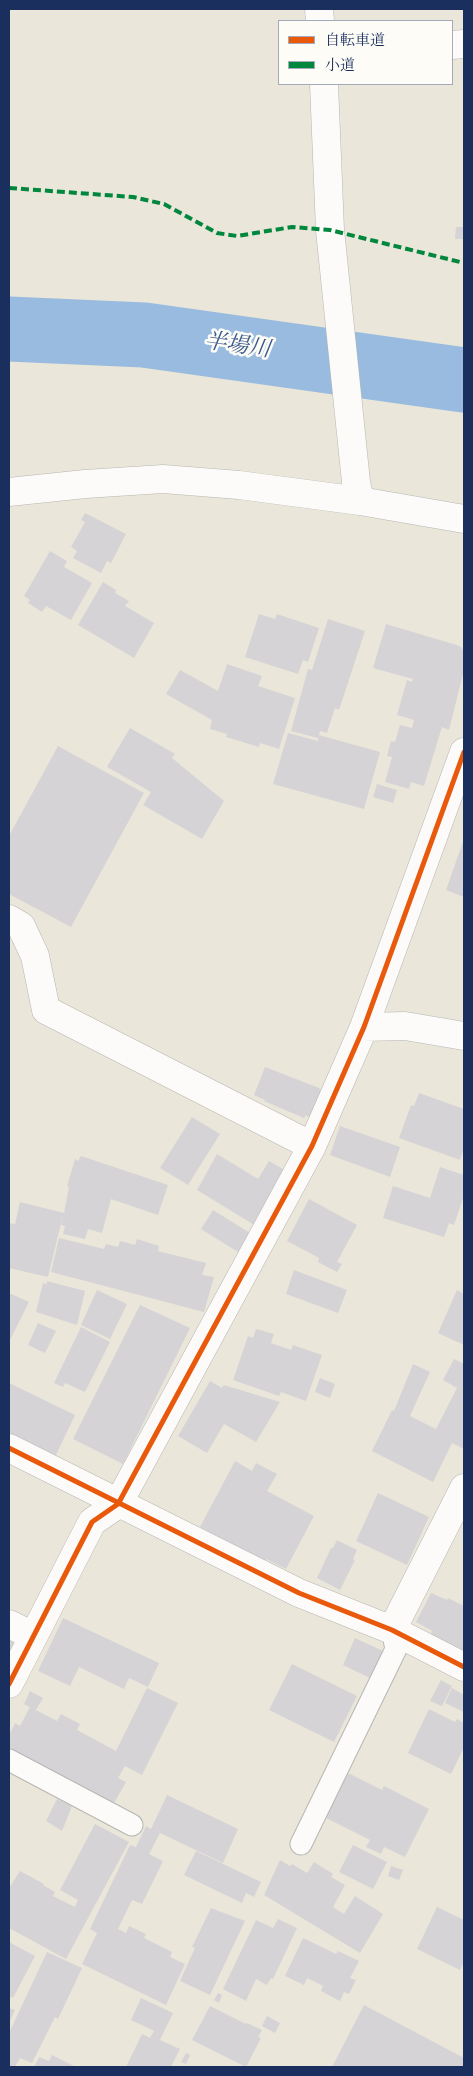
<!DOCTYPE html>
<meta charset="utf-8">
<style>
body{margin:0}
#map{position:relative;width:473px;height:2076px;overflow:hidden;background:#eae6d9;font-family:"Sorts Mill Goudy","Noto Serif JP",serif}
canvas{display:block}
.frame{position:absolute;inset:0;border:10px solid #1b2f5e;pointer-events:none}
.legend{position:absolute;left:278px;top:20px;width:175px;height:65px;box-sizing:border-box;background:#fdfcf7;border:1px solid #a3aaba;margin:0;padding:6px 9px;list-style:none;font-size:15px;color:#1b2f5e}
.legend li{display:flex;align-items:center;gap:10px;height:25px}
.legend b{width:25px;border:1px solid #a3aaba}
</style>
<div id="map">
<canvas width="473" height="2076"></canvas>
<div class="frame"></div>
<ul class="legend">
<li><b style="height:6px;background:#e8590c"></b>自転車道</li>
<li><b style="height:6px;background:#00873e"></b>小道</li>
</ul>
</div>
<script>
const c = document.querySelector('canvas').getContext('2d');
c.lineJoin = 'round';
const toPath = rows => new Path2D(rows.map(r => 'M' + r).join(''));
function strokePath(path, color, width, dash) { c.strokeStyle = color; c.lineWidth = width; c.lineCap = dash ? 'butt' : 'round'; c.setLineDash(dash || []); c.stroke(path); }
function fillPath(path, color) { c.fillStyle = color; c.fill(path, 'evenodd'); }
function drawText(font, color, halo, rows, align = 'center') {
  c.font = font + ' "Sorts Mill Goudy","Noto Serif JP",serif'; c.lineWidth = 5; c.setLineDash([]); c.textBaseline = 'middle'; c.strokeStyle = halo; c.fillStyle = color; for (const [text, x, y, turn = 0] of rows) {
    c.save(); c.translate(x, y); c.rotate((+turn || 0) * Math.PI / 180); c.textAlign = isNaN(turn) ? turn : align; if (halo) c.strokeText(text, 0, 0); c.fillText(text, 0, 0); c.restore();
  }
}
strokePath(toPath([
 [9,329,144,335,464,380]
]), '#98bbdf', 65);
fillPath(toPath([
 [456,227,464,227,464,239,455,239],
 [85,513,126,534,111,563,107,561,101,573,73,558,77,551,71,547,85,522,81,520],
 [50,551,67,561,64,567,92,583,71,620,46,606,42,612,28,603,30,600,24,596],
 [103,582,116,590,115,593,129,601,125,606,154,623,134,658,78,625],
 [259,614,275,619,277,614,319,628,308,662,303,660,298,674,245,657],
 [328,619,365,631,339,710,335,708,327,733,320,731,319,735,380,752,364,809,273,784,288,733,318,741,318,738,291,731,308,669,312,670],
 [386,624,460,646,464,652,464,670,449,730,442,727,424,786,411,782,409,789,385,782,392,757,387,756,391,741,395,742,400,725,412,728,414,720,397,715,407,680,412,682,413,679,373,668],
 [227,664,262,676,258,686,295,698,279,749,260,743,259,747,226,737,227,734,210,729,212,720,166,694,180,670,218,691],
 [130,728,175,754,172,758,224,801,202,839,143,805,151,792,107,767],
 [58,746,144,793,71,927,9,894,9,836],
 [377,784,397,790,393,803,373,797],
 [464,839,464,897,446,890],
 [265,1067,319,1088,322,1091,310,1118,306,1115,304,1118,264,1101,265,1100,254,1095],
 [419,1093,464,1109,464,1148,460,1160,399,1138,411,1105,414,1106],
 [192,1117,220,1134,188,1185,160,1168],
 [340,1126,400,1147,390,1177,330,1155],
 [217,1154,258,1179,269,1161,288,1172,256,1226,197,1190],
 [81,1156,168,1185,158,1215,111,1199,102,1233,88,1229,85,1239,63,1234,65,1226,61,1225,63,1215,48,1277,9,1268,9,1223,15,1224,20,1202,64,1213,69,1187,67,1186,75,1159,78,1161],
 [440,1167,464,1175,464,1195,454,1225,449,1223,444,1237,383,1218,393,1186,430,1198],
 [309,1199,357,1225,337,1262,342,1264,337,1272,318,1262,319,1258,287,1241],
 [213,1210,250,1233,238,1252,201,1229],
 [59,1238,104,1249,106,1244,118,1247,120,1241,135,1245,137,1239,159,1246,158,1251,206,1263,202,1275,214,1277,204,1312,51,1272],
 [294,1270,347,1290,338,1313,286,1294],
 [47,1281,85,1291,77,1325,36,1312,43,1283,47,1284],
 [97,1290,127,1304,110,1339,81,1325],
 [457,1290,464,1294,464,1345,438,1333],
 [9,1293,29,1302,9,1342],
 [140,1305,190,1328,123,1464,73,1439],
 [38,1323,56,1331,45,1353,28,1345],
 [81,1327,110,1342,85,1392,65,1383,63,1387,54,1383],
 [256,1329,274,1334,271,1343,291,1350,293,1345,322,1355,306,1401,281,1392,279,1396,233,1380,248,1336,253,1338],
 [454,1359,464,1364,464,1449,452,1443,433,1482,372,1451,392,1410,394,1411,413,1364,430,1372,410,1416,436,1429,457,1388,443,1380],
 [320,1378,335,1384,330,1398,315,1392],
 [210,1381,222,1388,224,1385,280,1402,256,1442,224,1424,207,1453,178,1436],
 [9,1383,75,1415,55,1457,9,1435],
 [235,1461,252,1471,256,1463,277,1474,267,1491,314,1516,286,1569,266,1559,265,1561,200,1527],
 [378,1493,429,1517,407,1565,356,1541],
 [337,1540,357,1550,353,1559,355,1560,340,1590,317,1578,331,1548,333,1548],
 [431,1593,447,1600,448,1598,464,1606,464,1654,429,1637,432,1631,416,1622],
 [63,1618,159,1663,148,1687,129,1678,124,1689,79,1667,70,1686,38,1671],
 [9,1638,16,1641,9,1657],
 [355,1638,383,1651,370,1678,343,1665],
 [292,1664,357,1696,334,1742,269,1710],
 [441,1680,452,1686,442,1706,430,1701],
 [147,1688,178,1703,142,1775,125,1766,118,1778,126,1782,112,1807,9,1751,9,1735,15,1723,20,1726,30,1707,24,1704,30,1691,43,1698,36,1710,57,1721,61,1714,80,1724,77,1730,116,1751],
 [452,1688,464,1695,464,1712,445,1703],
 [429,1709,455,1722,457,1719,464,1723,464,1747,451,1774,408,1753],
 [348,1773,382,1790,384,1786,429,1809,405,1857,384,1847,381,1854,366,1847,370,1840,326,1818],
 [167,1795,238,1829,223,1863,160,1833,149,1854,163,1861,142,1904,132,1900,118,1929,126,1933,129,1926,146,1934,144,1938,172,1952,170,1957,185,1964,166,2005,82,1964,97,1933,90,1929,130,1845,136,1847,146,1826,151,1829],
 [57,1799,72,1806,62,1831,46,1821],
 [95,1824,129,1842,66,1959,9,1928,9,1888,20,1871,44,1884,43,1885,55,1892,53,1896,75,1907,78,1900,60,1890],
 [353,1845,387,1862,373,1889,339,1872],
 [196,1851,261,1882,254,1897,246,1893,242,1903,184,1875],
 [280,1860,290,1866,292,1864,307,1873,314,1862,333,1874,331,1877,345,1885,333,1907,344,1914,355,1896,383,1914,360,1953,264,1895],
 [391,1866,403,1870,399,1880,388,1876],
 [437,1907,464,1920,464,1961,460,1970,417,1949],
 [211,1908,245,1921,210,1995,180,1981,195,1948,192,1947],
 [278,1919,297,1928,273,1979,271,1978,267,1985,256,1979,246,2001,223,1989,256,1920,273,1928],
 [303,1938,336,1954,338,1951,359,1961,350,1978,356,1980,349,1994,344,1992,340,2001,321,1991,323,1986,307,1978,304,1985,285,1976],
 [9,1942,35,1956,13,1998,9,1996],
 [47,1952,82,1968,58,2019,55,2017,32,2063,20,2058,15,2067,9,2067,9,2033],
 [218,1993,222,1995,219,2003,214,2000],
 [141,1998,173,2013,160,2040,180,2049,171,2067,126,2067,142,2034,150,2038,154,2031,131,2020],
 [364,2005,464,2058,464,2067,332,2067],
 [210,2006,246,2024,247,2023,262,2030,258,2037,261,2038,246,2067,192,2040],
 [9,2008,15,2010,9,2023],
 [267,2016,280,2023,275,2033,262,2026],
 [186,2053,190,2055,186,2064,181,2062],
 [52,2055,76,2067,34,2067,39,2057,49,2061]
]), '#d6d3d7');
const service = toPath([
 [9,1760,132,1825],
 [301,1844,396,1649,392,1630]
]);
const minor = toPath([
 [319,9,320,21],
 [452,45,464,44],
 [324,84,330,230,356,482,360,501],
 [9,492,85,484,163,479,239,485,360,501,464,519],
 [9,919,21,926,35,956,46,1010,312,1146],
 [364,1027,405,1026,464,1036],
 [9,1448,299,1593,392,1630,464,1667],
 [9,1624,33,1636],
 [392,1630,464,1488],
 [9,1684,92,1522,118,1504,312,1146,364,1027,464,752]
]);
strokePath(service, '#b6b6b2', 23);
strokePath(minor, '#b6b6b2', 29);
strokePath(service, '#fcfbf9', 21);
strokePath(minor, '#fcfbf9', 28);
strokePath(toPath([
 [9,188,133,197,164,204,217,233,237,236,292,227,330,230,464,263]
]), '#00873e', 4, [8, 4]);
strokePath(toPath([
 [9,1448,299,1593,392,1630,464,1667],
 [9,1684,92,1522,118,1504,312,1146,364,1027,464,752]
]), '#e8590c', 5);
drawText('italic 22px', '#3a598c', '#fdfcf7', [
 ["半場川",237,348,8]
]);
</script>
